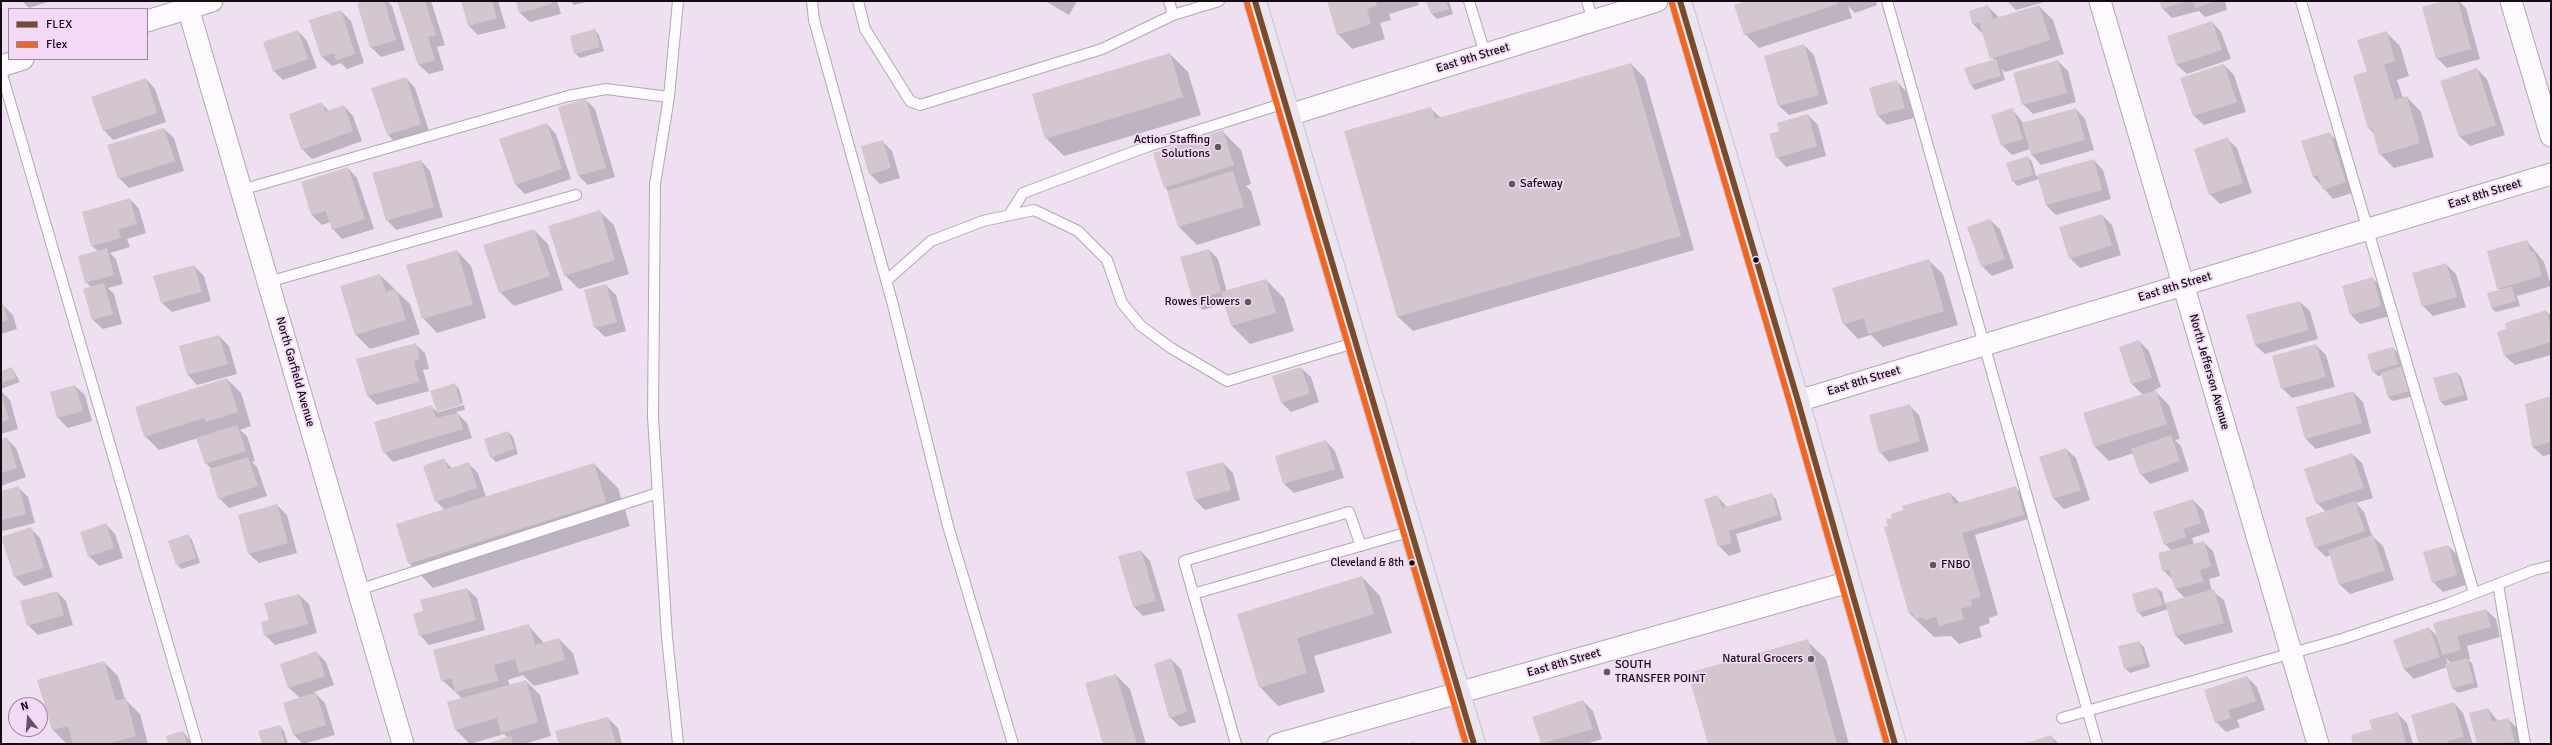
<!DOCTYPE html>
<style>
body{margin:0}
#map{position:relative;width:2552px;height:745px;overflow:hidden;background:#eee0f0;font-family:Signika,sans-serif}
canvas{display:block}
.frame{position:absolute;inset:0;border:2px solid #140b15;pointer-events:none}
.legend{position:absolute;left:8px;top:8px;width:140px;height:52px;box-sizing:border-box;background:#f4d9f7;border:1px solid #9a879d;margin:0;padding:5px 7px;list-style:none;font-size:12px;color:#140b15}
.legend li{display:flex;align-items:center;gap:8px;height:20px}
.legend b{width:20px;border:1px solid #9a879d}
.north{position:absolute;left:8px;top:697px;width:40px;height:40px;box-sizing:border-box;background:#f4d9f7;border:1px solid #9a879d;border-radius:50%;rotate:343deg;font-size:11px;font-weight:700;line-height:16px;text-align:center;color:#140b15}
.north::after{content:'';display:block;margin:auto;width:14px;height:18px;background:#605662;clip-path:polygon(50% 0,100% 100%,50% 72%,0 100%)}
</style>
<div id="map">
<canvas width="2552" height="745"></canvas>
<div class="frame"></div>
<ul class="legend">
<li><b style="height:5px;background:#7a4b2a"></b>FLEX</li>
<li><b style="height:5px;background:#f26522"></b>Flex</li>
</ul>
<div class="north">N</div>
</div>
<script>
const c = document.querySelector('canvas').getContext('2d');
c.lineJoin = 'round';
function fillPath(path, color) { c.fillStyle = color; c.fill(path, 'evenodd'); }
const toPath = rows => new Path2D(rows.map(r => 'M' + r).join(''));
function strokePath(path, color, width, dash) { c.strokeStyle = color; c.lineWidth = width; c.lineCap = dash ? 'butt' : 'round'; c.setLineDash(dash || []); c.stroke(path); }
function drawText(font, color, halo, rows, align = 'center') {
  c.font = font + ' Signika,sans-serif'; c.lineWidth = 3.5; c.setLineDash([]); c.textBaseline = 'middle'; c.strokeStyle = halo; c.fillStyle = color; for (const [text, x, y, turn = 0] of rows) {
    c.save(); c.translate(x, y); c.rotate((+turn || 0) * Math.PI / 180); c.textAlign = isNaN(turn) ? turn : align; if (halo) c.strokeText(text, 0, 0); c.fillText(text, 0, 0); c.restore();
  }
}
fillPath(toPath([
 [22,1,51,1,29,8],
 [368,1,387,1,392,6,405,50,381,57,371,47],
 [398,1,431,1,445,45,437,47,444,70,429,74,419,65],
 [462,1,498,1,506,28,478,35,469,26],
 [517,1,557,1,561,14,530,22,520,13],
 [570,1,590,1,574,5],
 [1045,1,1077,1,1069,15],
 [1328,1,1418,1,1419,5,1389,14,1391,20,1380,23,1385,39,1352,49,1338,34],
 [1428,1,1449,1,1453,14,1437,19,1432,14],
 [1750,1,1876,1,1877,5,1855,13,1848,6,1852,18,1759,48,1745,34],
 [2007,1,2048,1,2016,10],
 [2160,1,2225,1,2227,10,2205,17,2199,11,2172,18,2162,8],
 [2447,1,2459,1,2466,8,2480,59,2447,68,2437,58],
 [2039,6,2053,20,2064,54,2005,72,2002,69,2005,80,1975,90,1971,85,1966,69,1994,61,1984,35,1973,24,1988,7,2000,18],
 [341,11,351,21,364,63,347,69,341,63,332,66,322,57,311,21],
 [2212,22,2221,32,2231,59,2187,74,2177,65,2168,37],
 [595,30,599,35,604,51,580,58,575,53],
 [298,31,307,41,317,68,283,80,273,70],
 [2386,32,2400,46,2409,76,2397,80,2403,98,2407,97,2421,112,2434,157,2394,168,2380,154,2375,135,2369,128,2368,72],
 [1804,45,1814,55,1828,104,1789,115,1779,106,1765,57],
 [1170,54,1188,72,1201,115,1064,156,1046,138],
 [2058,61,2068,71,2076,102,2033,114,2023,104],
 [1631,64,1645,78,1694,250,1413,331,1398,317,1345,132,1430,108,1441,118],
 [2224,65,2234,75,2246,112,2204,125,2194,116],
 [2477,69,2487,79,2505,135,2470,146,2460,137,2442,81],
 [406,78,415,88,430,134,397,144,388,135],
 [146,79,155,89,166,122,113,140,104,130],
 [1897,82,1906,91,1914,118,1887,125,1878,116],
 [586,100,595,109,615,177,588,185,579,176],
 [321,103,329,111,344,106,353,116,362,141,312,159,302,149],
 [2012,109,2024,124,2076,109,2085,119,2094,150,2041,165,2032,155,2030,149,2012,155,2002,145],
 [1808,115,1818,125,1826,156,1786,167,1777,157,1780,131],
 [547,124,556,134,571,179,525,194,515,184],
 [164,129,174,138,184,171,129,188,119,178],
 [1223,132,1241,150,1251,184,1246,186,1251,191,1261,225,1197,245,1178,226,1169,192,1165,187],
 [2329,133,2339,143,2355,192,2333,199,2313,176],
 [2227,139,2237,148,2252,193,2220,204,2210,194],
 [882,141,892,151,900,178,880,184,870,174],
 [2028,157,2032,162,2036,176,2094,160,2103,170,2111,199,2056,215,2046,205,2039,179,2017,186,2013,181],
 [421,161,430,171,443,217,396,230,387,220],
 [348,168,357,178,374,229,342,239,333,229,330,222,322,225,312,215,302,183],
 [130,199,139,209,146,233,127,239,130,247,110,253,116,259,123,284,108,288,114,294,122,324,103,329,93,320,92,288,86,282,98,251,92,246],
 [599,211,614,225,629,274,579,289,565,275],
 [2102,215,2112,225,2121,255,2080,268,2070,258],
 [1990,220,2000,229,2014,268,1992,276,1982,266],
 [534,230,548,244,563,290,514,306,500,292],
 [2527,241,2544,262,2551,286,2517,296,2520,306,2496,312,2491,308,2500,290,2498,288],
 [1209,250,1218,259,1227,292,1266,280,1284,298,1294,331,1250,344,1232,326,1224,304,1203,310,1193,300],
 [457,251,471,266,486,318,437,333,423,318],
 [1928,260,1943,274,1958,325,1883,347,1871,335,1858,339,1844,324],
 [2446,264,2456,274,2466,307,2433,316,2423,306],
 [194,266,204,276,211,301,172,312,162,303],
 [380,275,410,304,420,334,370,349,356,335,341,287],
 [2373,279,2383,288,2390,316,2360,324,2351,315],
 [606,285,616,295,626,331,605,337,595,327],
 [2300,302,2310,311,2318,339,2265,354,2255,345],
 [3,305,13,315,17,329,1,334,1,306],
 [2546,311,2551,316,2551,355,2515,365,2505,356,2499,332],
 [219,336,229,346,237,374,197,385,188,375,180,347],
 [2139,341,2149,351,2161,387,2154,390,2169,405,2180,439,2175,440,2181,446,2189,471,2150,484,2141,474,2134,453,2109,461,2095,447,2084,413,2143,395,2132,384,2120,348],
 [415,344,425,353,429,369,423,370,429,391,377,405,368,396],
 [2316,345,2326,355,2335,387,2292,398,2282,388],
 [2393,348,2397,352,2402,368,2407,372,2413,396,2393,401,2388,397,2382,375,2378,376,2373,371],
 [12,368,20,382,1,389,1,372],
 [1301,368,1311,377,1319,402,1291,412,1281,402],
 [2457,373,2461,377,2468,400,2445,406,2441,402,2434,379],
 [227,379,241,393,251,426,240,430,247,436,255,461,252,462,257,467,267,496,229,508,219,498,212,470,206,463,198,438,159,450,145,436],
 [455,385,459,389,463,403,439,410,439,412,464,405,465,410,456,412,467,423,472,438,393,462,384,452,431,406,439,414,431,391],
 [75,386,85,395,92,421,68,428,58,418,51,392],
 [1,391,10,400,18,429,1,434],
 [2353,392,2363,402,2371,433,2316,449,2306,439,2298,408],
 [2551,398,2551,454,2543,456,2533,447,2526,405],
 [1909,405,1919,415,1929,451,1889,462,1880,452],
 [508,432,513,437,518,454,496,462,491,457],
 [6,438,16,448,26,477,1,486,1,440],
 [1326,441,1335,451,1344,478,1294,493,1284,484],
 [2066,449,2076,458,2090,500,2064,509,2054,499,2040,457],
 [2352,454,2362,463,2373,498,2356,503,2364,512,2372,536,2383,546,2394,580,2350,594,2340,585,2331,555,2326,557,2316,547,2326,512,2317,503],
 [444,460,453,469,469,464,478,473,486,497,594,464,618,488,630,526,433,588,409,563,445,510,436,501],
 [1223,463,1233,473,1240,500,1205,510,1195,500,1188,473],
 [18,487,28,497,35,523,3,531,1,529,1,492],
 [2015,487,2020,492,2028,519,1975,535,1998,615,1989,618,1990,623,1979,627,1982,637,1959,644,1951,636,1934,637,1910,614,1950,493,1960,503],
 [1771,494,1776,499,1782,520,1736,534,1741,552,1729,556,1719,546,1717,496,1727,507],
 [2193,500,2203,510,2210,532,2192,538,2194,544,2203,542,2213,551,2220,576,2209,579,2212,591,2224,600,2233,632,2185,645,2176,636,2168,609,2143,617,2138,612,2157,588,2162,592,2165,604,2185,598,2176,589,2173,580,2163,570,2172,551,2165,544],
 [277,505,287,515,297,553,259,563,249,554,239,516],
 [106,524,115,534,123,558,99,566,89,556],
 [30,528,40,538,53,577,24,586,15,577],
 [188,535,192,540,200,563,181,569,177,564],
 [2448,546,2458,555,2466,585,2443,592,2433,582],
 [1141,551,1150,561,1165,611,1143,616,1134,607],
 [1362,577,1380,596,1392,633,1314,656,1325,692,1278,706,1260,687,1238,615],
 [467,589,477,598,485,630,429,645,420,635,424,612],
 [57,592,66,601,73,625,38,635,28,625],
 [299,595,309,604,317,633,275,645,265,635,270,620],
 [2486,610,2496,619,2500,637,2467,646,2470,659,2468,660,2472,663,2478,687,2458,693,2453,688,2447,667,2414,679,2404,669,2394,640,2429,628,2438,637],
 [2446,658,2451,663,2448,664],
 [528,625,544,643,559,639,573,653,579,674,534,686,523,675,508,680,510,686,526,681,540,695,551,736,524,744,488,744,508,738,504,734,470,744,456,730,463,699,442,680],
 [1807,641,1826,659,1849,744,1709,744],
 [2139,642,2144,647,2150,667,2130,673,2125,668],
 [316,652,326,662,334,685,314,692,325,703,335,735,303,744,294,735,284,703,300,698,289,688,281,664],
 [1171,659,1181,669,1196,722,1180,727,1170,717],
 [104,662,118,676,125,699,140,714,148,744,67,744,53,730,38,681],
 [1116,675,1130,689,1146,744,1104,744],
 [2247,677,2257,687,2265,710,2237,720,2240,727,2226,732,2216,722],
 [1583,701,1593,711,1602,739,1586,744,1542,744,1534,718],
 [2454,703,2463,713,2473,744,2420,744],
 [2488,709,2498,721,2508,719,2517,728,2522,744,2478,744,2470,714],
 [2397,713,2407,723,2413,744,2354,744],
 [608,718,618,728,622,744,560,744],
 [280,726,284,731,288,744,263,744],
 [183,732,193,744,169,744],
 [2051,736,2059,744,2025,744],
 [1414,742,1416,744,1407,744]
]), '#0003');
fillPath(toPath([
 [364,1,384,1,396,40,370,48,357,3],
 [397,1,425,1,436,35,428,37,435,60,418,65],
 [461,1,492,1,497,18,468,26],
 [516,1,551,1,552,4,519,13],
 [1327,1,1376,1,1377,6,1367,9,1371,24,1337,35],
 [1426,1,1446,1,1449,9,1431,14],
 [1747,1,1837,1,1838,4,1744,35,1734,5],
 [2159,1,2189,1,2162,9],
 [2193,1,2216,1,2195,8],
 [2443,1,2458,1,2471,49,2436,59,2422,7],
 [1988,5,1993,19,2039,5,2050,40,1990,59,1979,22,1972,24,1969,11],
 [341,10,355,54,336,60,334,53,321,57,309,20],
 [2212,21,2222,50,2176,65,2167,36],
 [595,29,600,47,574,54,570,36],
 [298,30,308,59,273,71,263,42],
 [2387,31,2395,61,2384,65,2395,100,2407,96,2420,143,2379,155,2372,128,2368,129,2353,76,2367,71,2357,40],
 [1804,44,1819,95,1778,106,1764,56],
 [1170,53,1183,97,1045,139,1032,94],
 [1996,59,2001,76,1970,85,1964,68],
 [2058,60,2067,93,2022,105,2013,73],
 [1631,63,1681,236,1397,317,1344,131,1431,107,1435,119],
 [2224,64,2237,102,2193,116,2180,78],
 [2477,68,2496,125,2459,137,2440,81],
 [406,77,421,124,387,135,371,88],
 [146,78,157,113,103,131,91,97],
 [1897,80,1905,108,1877,116,1869,88],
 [586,99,606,168,578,176,558,107],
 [322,102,325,112,344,105,353,131,301,150,289,114],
 [2013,108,2023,139,2001,146,1991,115],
 [2076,108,2085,140,2031,155,2022,123],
 [1808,114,1817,146,1776,158,1769,134,1779,131,1777,123],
 [547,123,562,169,515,185,499,139],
 [164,128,175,161,118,179,107,145],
 [1223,130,1234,165,1164,188,1153,153],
 [2330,132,2346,182,2323,190,2318,175,2313,177,2301,141],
 [2228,137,2243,183,2209,195,2194,149],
 [883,140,891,168,869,175,861,146],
 [2028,156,2033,175,2012,182,2006,163],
 [2094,159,2102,190,2046,205,2037,175],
 [421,160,434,207,386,221,372,173],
 [348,167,365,219,332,230,326,211,311,215,301,182],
 [1233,171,1244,207,1178,227,1167,191],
 [130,198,137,224,118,229,121,238,91,246,82,212],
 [600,210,615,260,564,276,548,226],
 [2102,214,2112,245,2069,259,2059,227],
 [1990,219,2005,259,1981,267,1967,227],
 [534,229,550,276,499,293,483,245],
 [2527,240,2531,252,2534,251,2542,276,2497,289,2487,251],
 [107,248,114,275,85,283,78,256],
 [1209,249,1221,292,1266,279,1276,313,1231,326,1221,292,1193,301,1180,257],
 [457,250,473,304,422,319,406,265],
 [1929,259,1944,311,1868,334,1864,318,1843,325,1832,288],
 [2446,263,2457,297,2422,307,2412,273],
 [194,265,202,292,161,303,153,276],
 [380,274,386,292,396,289,406,320,355,335,340,286],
 [2373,277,2381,306,2350,315,2342,286],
 [104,283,113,314,92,320,83,289],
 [606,284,617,322,594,328,584,290],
 [2512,286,2516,301,2491,308,2487,293],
 [2300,301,2309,330,2255,345,2246,315],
 [3,304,8,320,1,322,1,305],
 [2546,310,2551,327,2551,342,2504,356,2497,332,2506,329,2505,323],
 [219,335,228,364,187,375,179,346],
 [2139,340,2152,378,2131,384,2119,347],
 [416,343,420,359,414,361,419,382,367,396,356,359],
 [2316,344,2326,377,2281,389,2272,356],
 [2393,347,2398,364,2372,372,2367,354],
 [2402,366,2409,391,2388,397,2381,373],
 [12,367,16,378,1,383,1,371],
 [1301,367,1310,393,1281,403,1272,376],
 [2457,372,2464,395,2440,402,2433,378],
 [227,378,238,412,206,422,204,418,144,437,135,407],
 [455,383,461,405,437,412,430,391],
 [75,385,83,411,57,418,50,392],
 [2156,390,2167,424,2094,447,2083,413],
 [2353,391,2362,423,2305,439,2296,407],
 [1,393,9,419,1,422],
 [2551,396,2551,442,2532,447,2525,404],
 [1910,404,1920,441,1879,453,1869,415],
 [432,405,436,418,458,413,463,429,383,453,374,422],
 [237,425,246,451,205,464,196,438],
 [508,431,514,449,490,458,484,439],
 [2171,435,2180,461,2140,475,2131,449],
 [7,437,17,468,1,473,1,439],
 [1326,440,1335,469,1283,484,1275,456],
 [2066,448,2081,490,2053,499,2039,457],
 [2352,453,2364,488,2316,504,2304,469],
 [248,457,258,486,218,499,209,469],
 [444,458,448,469,469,462,477,488,435,502,423,466],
 [1223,462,1231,490,1194,500,1186,472],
 [594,463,606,502,408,564,396,524],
 [19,486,26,514,1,520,1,491],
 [2016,486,2024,515,1962,533,1981,597,1971,600,1972,605,1961,609,1964,619,1939,626,1936,617,1925,620,1924,617,1915,619,1913,613,1909,614,1884,527,1888,526,1886,519,1892,518,1891,514,1903,510,1902,506,1950,492,1954,504],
 [1772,493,1778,515,1729,531,1732,543,1718,547,1704,499,1718,495,1722,508],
 [2193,499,2201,523,2183,529,2186,537,2164,545,2153,512],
 [2355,501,2365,531,2315,548,2305,518],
 [277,504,288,543,248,554,238,515],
 [106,523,114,548,88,557,80,532],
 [31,527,44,568,14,577,1,537],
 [188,534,196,558,176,565,168,541],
 [2373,535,2385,570,2339,585,2328,550],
 [2204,541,2211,566,2200,570,2203,582,2175,589,2169,569,2162,571,2158,553],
 [2448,545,2457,575,2432,583,2423,552],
 [1141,550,1156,601,1133,607,1118,556],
 [1362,576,1374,614,1297,638,1307,673,1259,688,1237,614],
 [2157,587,2163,605,2137,613,2132,594],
 [467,588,476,620,419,636,413,614,423,611,420,600],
 [2214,589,2224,623,2175,636,2165,603],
 [57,591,64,615,27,626,20,601],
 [299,594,308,624,264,636,261,622,269,620,264,603],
 [2486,609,2491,627,2457,636,2461,650,2442,655,2433,623],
 [529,624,535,645,559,638,565,660,519,673,515,659,494,665,498,681,455,692,452,678,441,681,433,650],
 [2429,627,2440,657,2404,669,2393,640],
 [1808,639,1837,744,1708,744,1688,673],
 [2139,641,2146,663,2124,669,2118,646],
 [317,651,325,676,288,688,280,664],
 [1171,658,1187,712,1169,718,1154,664],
 [2467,658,2474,682,2452,689,2445,664],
 [104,661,116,701,126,698,136,736,107,744,73,744,68,726,52,730,37,680],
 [1116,674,1137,744,1103,744,1085,683],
 [2247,676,2256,701,2228,710,2231,718,2215,723,2204,690],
 [526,680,538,722,501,733,497,718,455,730,447,702],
 [316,692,326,725,293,735,283,703],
 [1583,700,1593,729,1541,744,1532,717],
 [2454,702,2464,737,2447,741,2448,744,2419,744,2411,715],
 [2488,708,2492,722,2508,718,2515,742,2477,744,2469,713],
 [2398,712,2406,744,2353,744,2351,735,2372,729,2369,720],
 [608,717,616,744,559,744,555,731],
 [280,725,285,744,262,744,258,731],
 [183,731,187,744,168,744,166,736],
 [2052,735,2054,744,2023,744],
 [511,736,513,744,486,744]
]), '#d3c6cf');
const lane = toPath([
 [812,1,814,20,893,305,948,526,1013,744],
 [858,1,865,29,910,101,920,105,1102,49,1173,15],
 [1169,1,1173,15,1219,1],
 [1469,1,1485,54],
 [1587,1,1593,21],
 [1887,1,2097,744],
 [2301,1,2474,593],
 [1,71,197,744],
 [241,190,568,96,606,89,669,97],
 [1009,215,1023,193,1149,146,1285,103],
 [886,281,931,241,983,221,1034,210,1078,231,1107,260,1122,303,1141,326,1171,348,1227,381,1354,343],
 [268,282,576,195],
 [2498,584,2525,744],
 [358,590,658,493],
 [1193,594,1412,531],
 [2062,718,2342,639,2447,604,2534,570,2551,566],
 [678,744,667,637,653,417,655,184,669,97,678,1],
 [1236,744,1184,561,1349,512,1361,546]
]);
const street = toPath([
 [186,1,403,744],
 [2100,1,2318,744],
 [2511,1,2551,136],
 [147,21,212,1],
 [1,66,23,59],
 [1289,115,1657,1],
 [1798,401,2551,174],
 [1278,744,1849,582]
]);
const highway = toPath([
 [1255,1,1474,744],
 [1680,1,1798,401,1895,744]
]);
strokePath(lane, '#b2a7b4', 12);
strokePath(street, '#b2a7b4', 23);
strokePath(highway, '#cac3cb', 24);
strokePath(lane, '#fcfafd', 10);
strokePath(street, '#fcfafd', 21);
strokePath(highway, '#e9e6f0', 22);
strokePath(toPath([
 [1255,1,1474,744],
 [1680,1,1798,401,1895,744]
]), '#7a4b2a', 6);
strokePath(toPath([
 [1247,3,1466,744],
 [1672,3,1790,403,1887,744]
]), '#f26522', 6);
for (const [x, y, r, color] of [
 [1218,147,4,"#605662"],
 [1512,184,4,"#605662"],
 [1756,260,3.5,"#140b15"],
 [1248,302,4,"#605662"],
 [1412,563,3.5,"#140b15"],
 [1933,565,4,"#605662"],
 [1811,659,4,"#605662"],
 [1607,672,4,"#605662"]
]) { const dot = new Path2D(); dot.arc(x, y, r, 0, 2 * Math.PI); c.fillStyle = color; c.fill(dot); strokePath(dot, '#f4d9f7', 1.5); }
drawText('11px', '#140b15', '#f4d9f7', [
 ["Cleveland & 8th",1404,563]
], 'right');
drawText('12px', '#140b15', '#f4d9f7', [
 ["East 9th Street",1473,58,-17],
 ["East 8th Street",2485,194,-17],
 ["East 8th Street",2175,287,-17],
 ["North Garfield Avenue",295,372,74],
 ["North Jefferson Avenue",2209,372,74],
 ["East 8th Street",1864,381,-17],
 ["East 8th Street",1564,663,-16]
]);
drawText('12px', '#140b15', '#f4d9f7', [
 ["Action Staffing",1210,140],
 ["Solutions",1210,154],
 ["Safeway",1520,184,"left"],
 ["Rowes Flowers",1240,302],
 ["FNBO",1941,565,"left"],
 ["Natural Grocers",1803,659],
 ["SOUTH",1615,665,"left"],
 ["TRANSFER POINT",1615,679,"left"]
], 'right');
</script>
